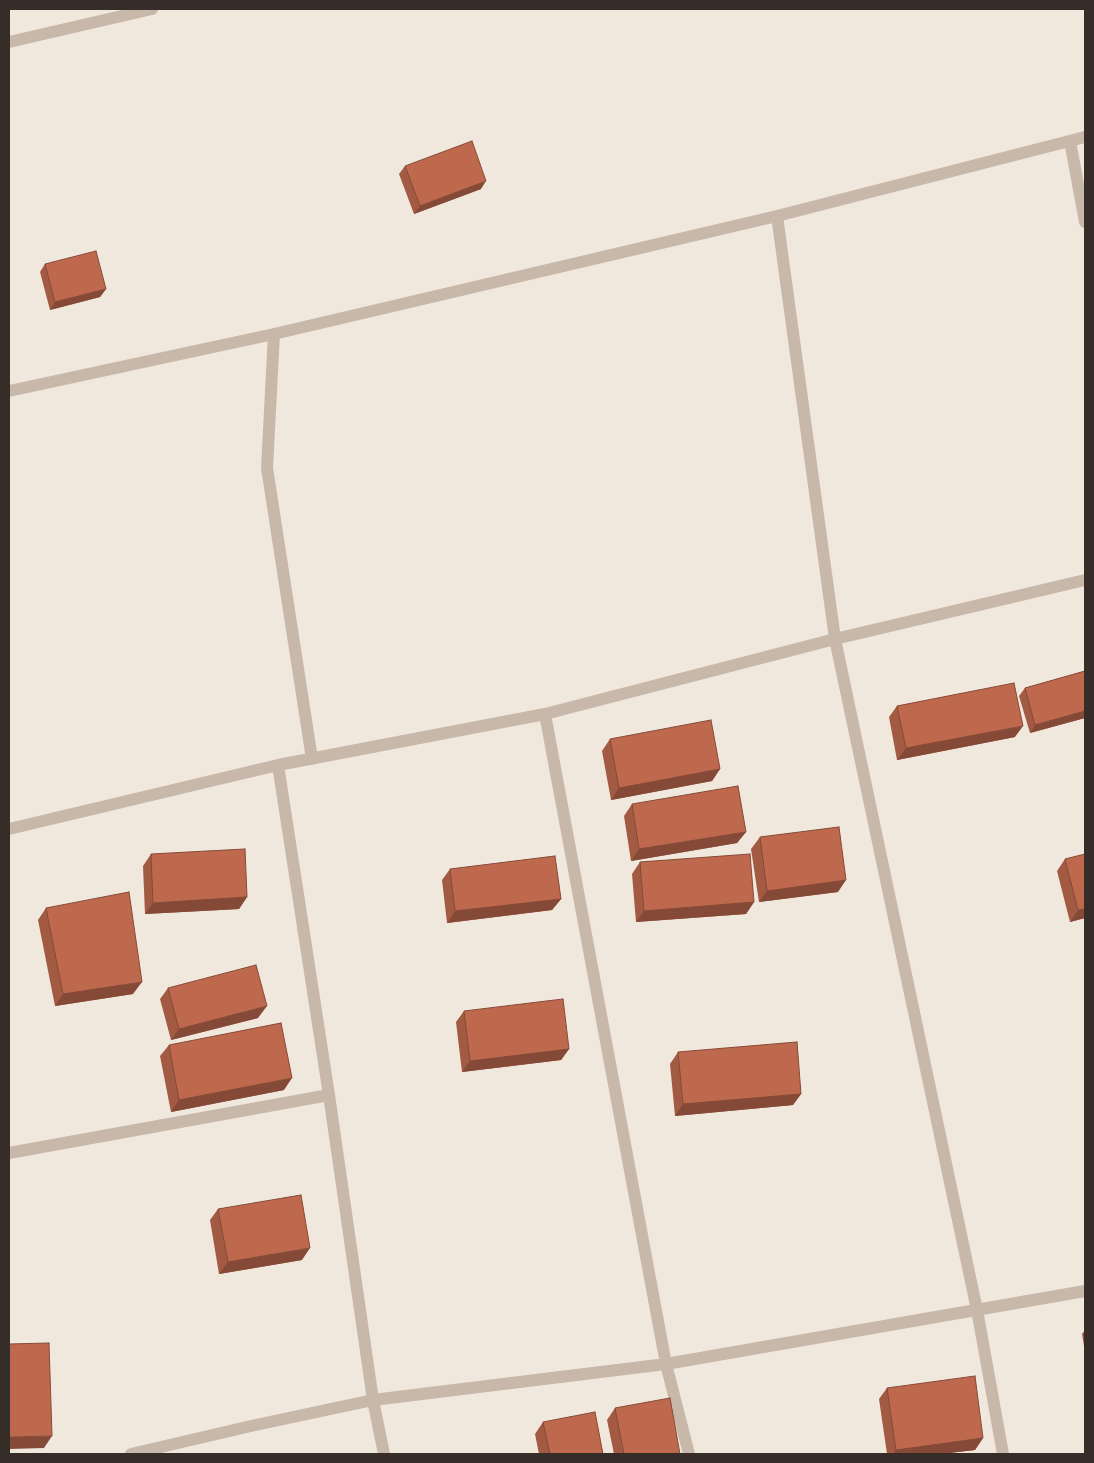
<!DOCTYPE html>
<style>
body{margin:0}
#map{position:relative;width:1094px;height:1463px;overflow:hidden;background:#f1e8dd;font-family:Cabin,sans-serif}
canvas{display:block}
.frame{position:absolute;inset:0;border:10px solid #362d29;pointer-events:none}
</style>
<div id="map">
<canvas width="1094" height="1463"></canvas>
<div class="frame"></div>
</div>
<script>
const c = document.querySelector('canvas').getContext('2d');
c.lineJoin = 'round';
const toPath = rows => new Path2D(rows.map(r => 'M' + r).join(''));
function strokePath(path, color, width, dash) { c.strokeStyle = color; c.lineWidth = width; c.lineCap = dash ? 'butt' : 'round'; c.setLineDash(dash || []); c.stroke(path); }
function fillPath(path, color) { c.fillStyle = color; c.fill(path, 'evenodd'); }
strokePath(toPath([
 [9,42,152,9],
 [1070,141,1085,222],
 [777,216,835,639,977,1310,1003,1454],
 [274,334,267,468,312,759],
 [9,391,274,334,777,216,1085,137],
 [545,714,666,1364,689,1454],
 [278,765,329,1095,373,1400,384,1454],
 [9,829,278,765,545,714,835,639,1085,580],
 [9,1153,329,1095],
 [131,1454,251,1426,373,1400,666,1364,1085,1291]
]), '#c8b8aa', 12);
fillPath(toPath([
 [405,166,481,189,414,214,399,174],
 [45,264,106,289,100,297,50,310,40,272],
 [1085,671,1085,718,1030,733,1019,696,1025,688],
 [897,706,1015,737,897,760,889,717],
 [610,739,720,769,712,781,611,800,602,751],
 [632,804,746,832,737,843,631,861,624,816],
 [760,837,838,892,759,902,751,849],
 [151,854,247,897,239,909,145,914,143,866],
 [1065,859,1085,918,1070,922,1057,871],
 [640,862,754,902,746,914,636,922,632,874],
 [450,869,561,899,552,910,447,923,442,880],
 [46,908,133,994,55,1006,38,920],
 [168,988,258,1018,171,1040,160,999],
 [464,1011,569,1049,561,1060,462,1072,456,1022],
 [169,1045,284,1090,171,1112,160,1056],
 [678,1052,801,1094,793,1105,675,1116,670,1064],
 [218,1209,302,1260,219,1274,210,1220],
 [1085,1330,1085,1352,1082,1334],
 [887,1388,983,1438,975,1450,941,1454,887,1454,879,1399],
 [615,1408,680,1454,614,1454,607,1420],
 [543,1422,603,1454,539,1454,535,1434]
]), '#a35a43');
fillPath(toPath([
 [486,181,481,189,414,214,420,206],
 [106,289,100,297,50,310,55,302],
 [1085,711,1085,718,1030,733,1035,725],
 [1023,726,1015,737,897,760,906,748],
 [720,769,712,781,611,800,619,788],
 [746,832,737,843,631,861,639,849],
 [846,880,838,892,759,902,767,891],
 [247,897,239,909,145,914,153,903],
 [561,899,552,910,447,923,455,911],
 [754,902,746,914,636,922,644,911],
 [1085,909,1085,918,1070,922,1078,910],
 [142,982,133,994,55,1006,63,994],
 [267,1006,258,1018,171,1040,179,1029],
 [569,1049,561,1060,462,1072,470,1061],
 [292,1078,284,1090,171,1112,179,1100],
 [801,1094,793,1105,675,1116,683,1104],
 [310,1248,302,1260,219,1274,228,1262],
 [52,1436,44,1448,9,1449,9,1437],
 [983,1438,975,1450,941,1454,893,1454,896,1450]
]), '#854a37');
const building = toPath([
 [472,141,486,181,420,206,405,166,472,141],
 [96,251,106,289,55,302,45,264,96,251],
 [1085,671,1085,711,1035,725,1025,688,1085,671],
 [1014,683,1023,726,906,748,897,706,1014,683],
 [711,720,720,769,619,788,610,739,711,720],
 [738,786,746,832,639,849,632,804,738,786],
 [839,827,846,880,767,891,760,837,839,827],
 [245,849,247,897,153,903,151,854,245,849],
 [750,854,754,902,644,911,640,862,750,854],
 [1085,854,1085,909,1078,910,1065,859,1085,854],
 [555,856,561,899,455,911,450,869,555,856],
 [129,892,142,982,63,994,46,908,129,892],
 [256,965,267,1006,179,1029,168,988,256,965],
 [563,999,569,1049,470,1061,464,1011,563,999],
 [281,1023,292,1078,179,1100,169,1045,281,1023],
 [797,1042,801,1094,683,1104,678,1052,797,1042],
 [301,1195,310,1248,228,1262,218,1209,301,1195],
 [49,1343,52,1436,9,1437,9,1344,49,1343],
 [975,1376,983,1438,896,1450,887,1388,975,1376],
 [670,1398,680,1454,624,1454,615,1408,670,1398],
 [595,1412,603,1454,550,1454,543,1422,595,1412]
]);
fillPath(building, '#be694e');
strokePath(building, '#854a37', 1);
</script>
